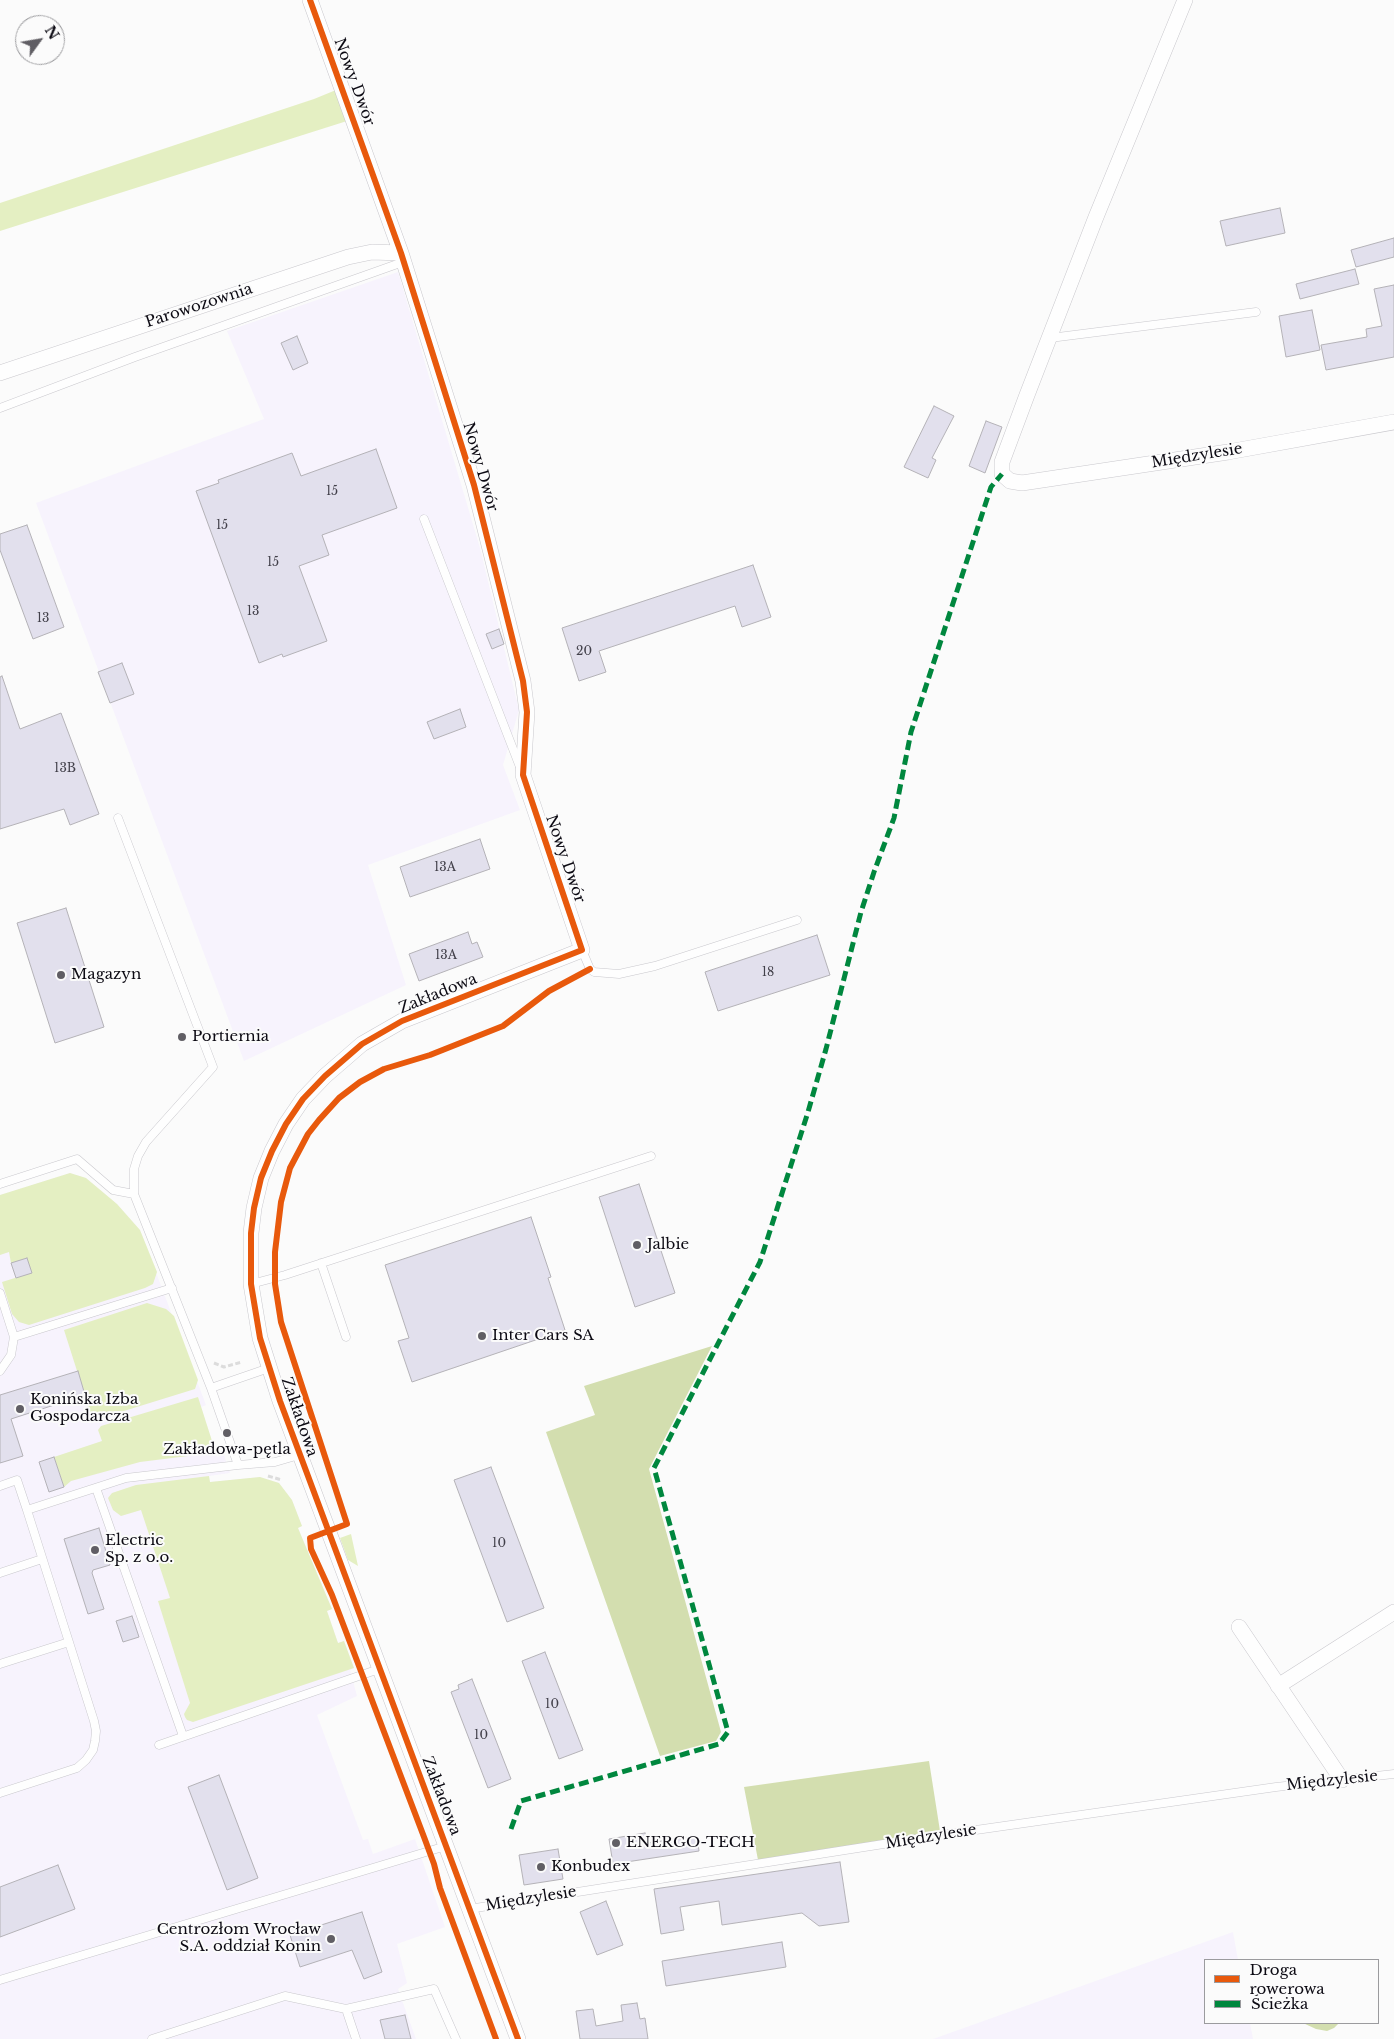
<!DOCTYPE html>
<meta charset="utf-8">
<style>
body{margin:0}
#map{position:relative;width:1394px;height:2039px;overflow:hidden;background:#fbfbfb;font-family:"Libre Baskerville",serif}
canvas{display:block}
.legend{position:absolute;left:1204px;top:1959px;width:175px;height:65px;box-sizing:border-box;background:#fbfbfb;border:1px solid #9b9b9e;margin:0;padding:6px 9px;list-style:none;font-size:15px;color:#0c0a13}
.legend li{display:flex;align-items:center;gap:10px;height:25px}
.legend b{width:25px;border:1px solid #9b9b9e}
.north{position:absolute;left:15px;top:15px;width:50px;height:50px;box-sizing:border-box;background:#fbfbfb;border:1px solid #9b9b9e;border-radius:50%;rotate:58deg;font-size:14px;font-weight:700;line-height:20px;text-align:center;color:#0c0a13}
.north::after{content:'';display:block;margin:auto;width:18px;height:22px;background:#605e64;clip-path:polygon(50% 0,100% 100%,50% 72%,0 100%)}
</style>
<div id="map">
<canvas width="1394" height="2039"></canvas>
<ul class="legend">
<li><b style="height:6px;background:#e8590c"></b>Droga rowerowa</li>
<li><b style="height:6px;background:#00873e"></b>Ścieżka</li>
</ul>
<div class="north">N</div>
</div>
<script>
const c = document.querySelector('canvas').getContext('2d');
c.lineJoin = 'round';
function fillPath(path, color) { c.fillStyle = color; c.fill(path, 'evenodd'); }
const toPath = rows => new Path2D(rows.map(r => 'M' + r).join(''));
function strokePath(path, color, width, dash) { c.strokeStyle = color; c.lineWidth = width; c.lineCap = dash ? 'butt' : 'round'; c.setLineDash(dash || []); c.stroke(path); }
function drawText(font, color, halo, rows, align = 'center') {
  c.font = font + ' "Libre Baskerville",serif'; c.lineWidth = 4; c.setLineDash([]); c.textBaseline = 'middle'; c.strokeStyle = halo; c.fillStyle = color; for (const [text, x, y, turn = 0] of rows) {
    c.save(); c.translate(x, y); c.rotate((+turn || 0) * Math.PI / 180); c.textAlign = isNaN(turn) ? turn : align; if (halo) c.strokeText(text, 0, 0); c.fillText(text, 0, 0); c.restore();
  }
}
fillPath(toPath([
 [398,272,480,548,519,710,503,765,520,810,368,865,406,985,244,1061,36,503,264,419,227,331],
 [70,1173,86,1178,117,1204,140,1230,206,1405,201,1407,217,1457,224,1455,230,1473,209,1476,210,1482,260,1477,279,1483,292,1500,302,1526,298,1528,332,1609,327,1611,338,1643,344,1641,354,1668,350,1670,357,1696,317,1715,363,1840,368,1839,373,1854,415,1839,445,1927,397,1944,407,1983,398,1989,416,2039,0,2039,0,1195],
 [1233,1932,1238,1960,1205,1960,1205,2023,1250,2023,1253,2039,933,2039]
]), '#f7f3fd');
fillPath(toPath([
 [336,90,347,121,0,231,0,203,314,99],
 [70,1173,86,1178,117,1204,140,1230,157,1272,153,1284,145,1288,29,1325,19,1322,12,1314,2,1282,31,1273,27,1258,11,1263,9,1252,0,1255,0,1195],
 [147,1303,166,1309,174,1316,198,1380,195,1389,98,1419,92,1418,64,1330],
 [198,1397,213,1444,204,1454,140,1462,71,1481,64,1487,54,1457,102,1441,98,1430,101,1426],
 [209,1476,210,1482,260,1477,279,1483,292,1500,302,1526,298,1528,332,1609,327,1611,338,1643,344,1641,354,1668,193,1722,187,1720,185,1717,184,1714,190,1703,158,1601,170,1598,141,1510,121,1516,113,1510,108,1498,112,1493,136,1485],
 [351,1534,358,1566,348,1560,340,1538]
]), '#e4efc2');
fillPath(toPath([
 [712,1346,649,1469,721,1732,716,1741,660,1756,546,1432,595,1415,584,1386],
 [929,1761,940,1831,758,1860,744,1787],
 [1303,2023,1339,2023,1334,2028,1327,2031,1316,2029]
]), '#d3deaf');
const building = toPath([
 [1280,208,1285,233,1226,246,1220,221,1280,208],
 [1394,238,1394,257,1356,267,1351,250,1394,238],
 [1355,269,1359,284,1300,299,1296,284,1355,269],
 [1394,285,1394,357,1326,370,1321,345,1367,337,1366,329,1382,326,1374,289,1394,285],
 [1312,310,1320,350,1286,357,1279,316,1312,310],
 [297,336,308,363,293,370,281,343,297,336],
 [934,406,954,416,932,458,936,460,928,478,904,467,934,406],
 [986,421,1002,427,985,473,969,466,986,421],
 [376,449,397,508,322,535,329,555,299,566,327,641,283,657,282,654,259,663,196,491,219,483,218,480,292,453,301,476,376,449],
 [27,525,64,627,33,639,0,550,0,534,27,525],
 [753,565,771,617,742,627,735,606,599,651,606,672,579,681,562,628,753,565],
 [499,629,504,644,492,649,486,634,499,629],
 [122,663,134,694,110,703,98,672,122,663],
 [2,676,20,729,61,713,99,814,70,825,64,809,0,829,0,677,2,676],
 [460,709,466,727,434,739,427,722,460,709],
 [480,839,490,869,410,897,400,867,480,839],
 [66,908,104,1027,55,1043,17,923,66,908],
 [468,932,472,944,477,942,483,957,419,981,409,954,468,932],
 [817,935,830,975,718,1011,705,972,817,935],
 [639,1184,675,1293,635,1307,599,1197,639,1184],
 [531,1217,551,1277,548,1278,565,1330,412,1382,398,1341,409,1338,385,1265,531,1217],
 [27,1258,32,1273,16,1278,11,1263,27,1258],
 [78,1371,85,1395,11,1419,23,1456,0,1463,0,1395,78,1371],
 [54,1457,64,1487,49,1492,39,1462,54,1457],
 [491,1467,544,1608,507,1622,454,1480,491,1467],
 [99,1528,110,1565,93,1570,92,1573,104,1609,88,1614,64,1539,99,1528],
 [132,1616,139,1637,123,1642,116,1621,132,1616],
 [545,1652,583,1750,559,1759,522,1661,545,1652],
 [472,1679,511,1779,488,1788,451,1692,459,1689,458,1685,472,1679],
 [219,1775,258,1878,227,1890,188,1787,219,1775],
 [645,1833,647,1843,697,1836,699,1851,613,1864,609,1839,645,1833],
 [558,1849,563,1879,524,1885,519,1855,558,1849],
 [840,1862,849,1922,819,1926,802,1913,722,1925,719,1901,680,1907,684,1930,661,1934,654,1889,840,1862],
 [58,1865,75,1909,0,1937,0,1887,58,1865],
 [606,1901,623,1945,597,1955,580,1912,606,1901],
 [362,1912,382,1972,364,1979,352,1950,300,1967,290,1935,362,1912],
 [782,1942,786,1967,666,1986,662,1961,782,1942],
 [637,2003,640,2019,645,2018,648,2039,580,2039,576,2011,593,2009,596,2026,623,2021,621,2005,637,2003],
 [405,2015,411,2039,385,2039,380,2020,405,2015]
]);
fillPath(building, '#e2e0ed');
strokePath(building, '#b4b2b7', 1);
const lane = toPath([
 [1050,338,1256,312],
 [0,408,135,357,403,262],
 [424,519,520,767],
 [118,818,213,1067,146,1142,138,1156,134,1169,134,1194,211,1388],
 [582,950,590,969,594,972,619,974,655,966,797,920],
 [0,1184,77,1159,113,1190,134,1194],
 [321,1263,346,1337],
 [251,1284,285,1275,651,1156],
 [0,1293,14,1337,172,1288],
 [269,1368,211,1388,238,1465,275,1462,299,1455],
 [0,1371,11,1355,14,1337],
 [0,1486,17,1480,27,1510,126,1478,238,1465],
 [96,1488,183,1736],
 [0,1573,42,1559],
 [0,1664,69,1642],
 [159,1745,379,1669],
 [0,1793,77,1768,86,1760,93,1750,95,1741,96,1731,94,1721,27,1510],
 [469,1909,941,1835,1276,1787,1394,1774],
 [0,1980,446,1846],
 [346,2009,356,2039],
 [152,2039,285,1996,346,2009,434,1989,456,2039]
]);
const street = toPath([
 [310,0,401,253,474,485,523,681,527,712,523,775,582,950,402,1021,362,1044,325,1076,303,1099,286,1124,272,1151,261,1178,254,1208,251,1233,251,1284,260,1338,280,1401,518,2039],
 [1185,0,1096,217,1027,395,1002,462,1002,474,1010,481,1022,483,1228,452,1394,422],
 [0,373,348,257,372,252,401,253],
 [1239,1627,1342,1780],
 [1278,1686,1394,1612]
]);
strokePath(lane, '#c9c8cd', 9);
strokePath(street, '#c9c8cd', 16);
strokePath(toPath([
 [214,1363,224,1367,242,1362],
 [268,1476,282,1480]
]), '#dcdcdc', 3, [5, 2.5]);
strokePath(lane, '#fefefe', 8);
strokePath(street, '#fefefe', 15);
strokePath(toPath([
 [511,1829,521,1801,719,1744,728,1732,654,1468,760,1262,808,1112,826,1049,861,912,874,872,894,818,911,732,991,487,1002,474]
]), '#00873e', 5, [10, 5]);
strokePath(toPath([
 [310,0,401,253,474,485,523,681,527,712,523,775,582,950,402,1021,362,1044,325,1076,303,1099,286,1124,272,1151,261,1178,254,1208,251,1233,251,1284,260,1338,280,1401,518,2039],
 [496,2039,440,1888,434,1864,424,1837,332,1595,311,1549,310,1538,347,1524,281,1322,275,1284,275,1252,281,1202,290,1168,308,1134,319,1120,339,1098,360,1082,384,1069,430,1055,503,1026,549,991,590,969]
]), '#e8590c', 6);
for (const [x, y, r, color] of [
 [61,975,5,"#605e64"],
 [182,1037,5,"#605e64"],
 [637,1245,5,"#605e64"],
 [482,1336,5,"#605e64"],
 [20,1409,5,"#605e64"],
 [227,1433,5,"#605e64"],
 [95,1550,5,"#605e64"],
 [616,1843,5,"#605e64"],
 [541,1867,5,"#605e64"],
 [331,1939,5,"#605e64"]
]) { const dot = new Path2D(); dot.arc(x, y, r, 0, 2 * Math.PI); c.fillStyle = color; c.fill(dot); strokePath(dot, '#fbfbfb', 2); }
drawText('12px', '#42404a', null, [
 ["15",332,492],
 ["15",222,526],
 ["15",273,563],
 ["13",253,612],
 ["13",43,619],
 ["20",584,652],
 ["13B",65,769],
 ["13A",445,868],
 ["13A",446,956],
 ["18",768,973],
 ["10",499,1544],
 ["10",552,1705],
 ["10",481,1736]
]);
drawText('15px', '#0c0a13', '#fbfbfb', [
 ["Nowy Dwór",354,82,70],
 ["Parowozownia",199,306,-18],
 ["Międzylesie",1197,456,-9],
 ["Nowy Dwór",480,467,74],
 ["Nowy Dwór",565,859,71],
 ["Zakładowa",438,994,-22],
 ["Zakładowa",299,1417,71],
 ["Międzylesie",1332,1781,-6],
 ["Zakładowa",441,1796,69],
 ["Międzylesie",931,1837,-9],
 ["Międzylesie",531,1899,-9]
]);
drawText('15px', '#0c0a13', '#fbfbfb', [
 ["Magazyn",71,975],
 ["Portiernia",192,1037],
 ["Jalbie",647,1245],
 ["Inter Cars SA",492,1336],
 ["Konińska Izba",30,1400],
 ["Gospodarcza",30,1417],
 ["Zakładowa-pętla",227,1450,"center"],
 ["Electric",105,1541],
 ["Sp. z o.o.",105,1558],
 ["ENERGO-TECH",626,1843],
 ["Konbudex",551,1867],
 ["Centrozłom Wrocław",321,1930,"right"],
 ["S.A. oddział Konin",321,1947,"right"]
], 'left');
</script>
